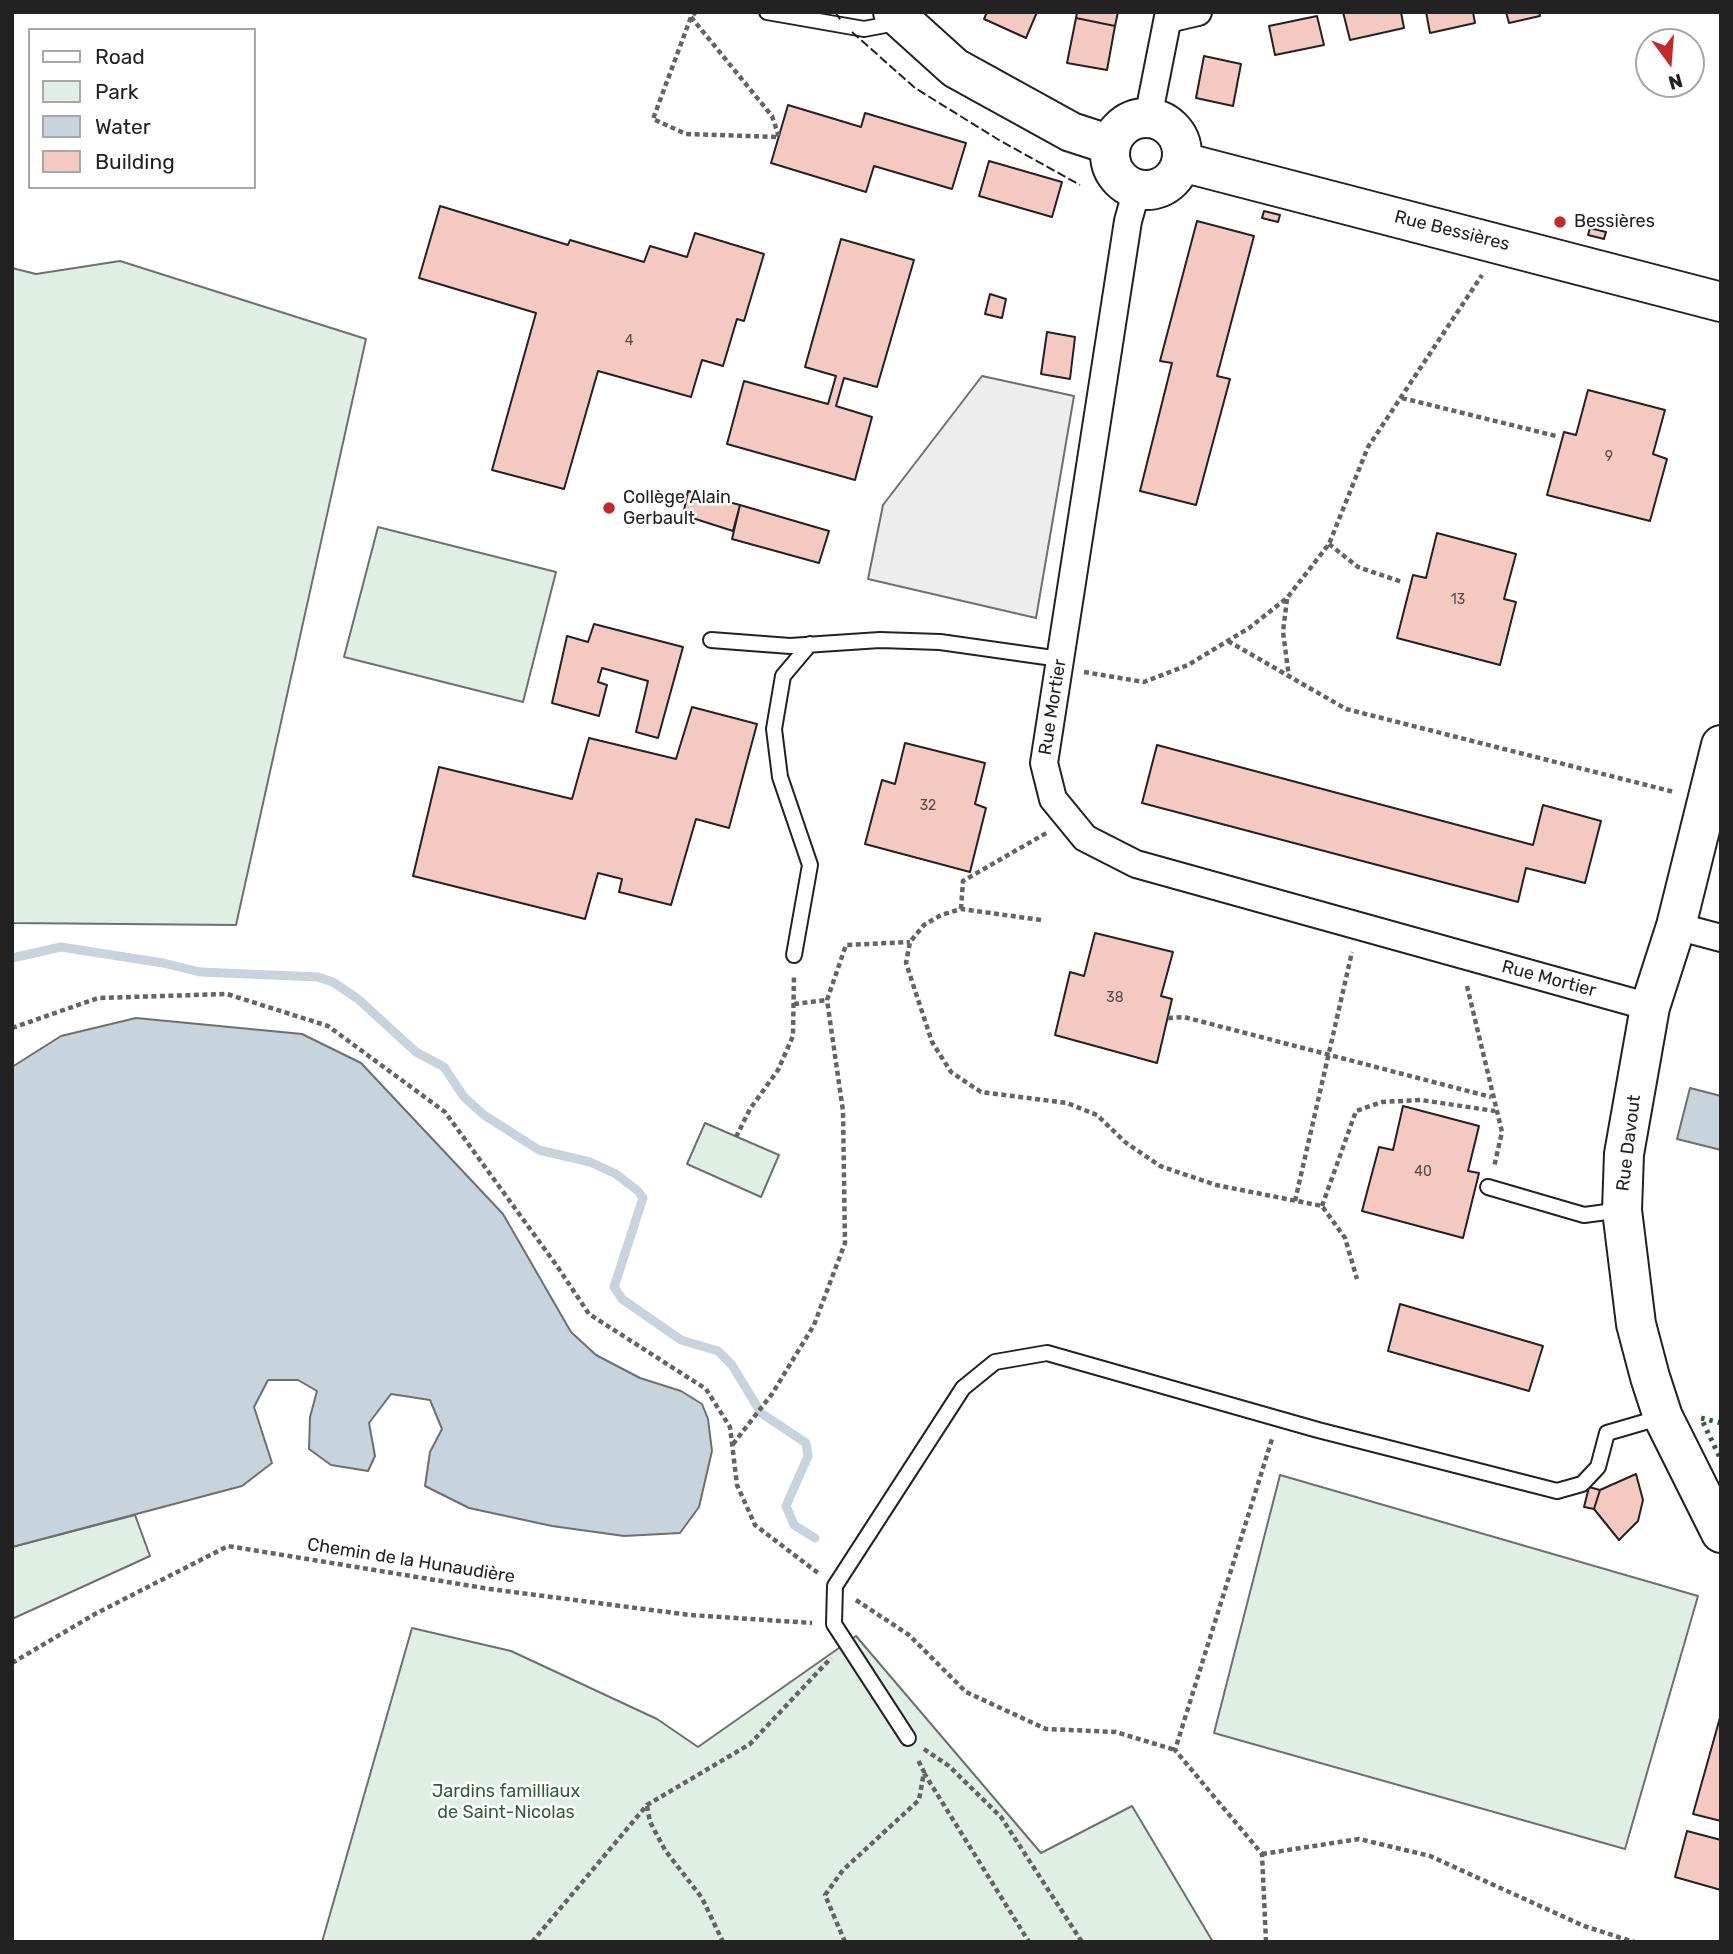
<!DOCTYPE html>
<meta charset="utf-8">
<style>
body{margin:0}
#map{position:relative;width:1733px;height:1954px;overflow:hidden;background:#fff;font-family:Rubik,sans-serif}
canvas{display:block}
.frame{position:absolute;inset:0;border:14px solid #222;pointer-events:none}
.legend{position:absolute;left:28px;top:28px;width:228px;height:161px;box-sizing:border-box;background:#fff;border:2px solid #a7a7a7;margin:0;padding:9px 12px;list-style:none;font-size:21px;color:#222}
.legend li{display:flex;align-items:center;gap:14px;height:35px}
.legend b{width:35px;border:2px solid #a7a7a7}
.north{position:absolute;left:1635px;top:28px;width:70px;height:70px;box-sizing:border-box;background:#fff;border:2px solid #a7a7a7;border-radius:50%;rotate:164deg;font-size:19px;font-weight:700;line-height:28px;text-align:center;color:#222}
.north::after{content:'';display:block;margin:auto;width:24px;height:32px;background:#c62828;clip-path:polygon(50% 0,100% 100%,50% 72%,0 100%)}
</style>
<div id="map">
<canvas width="1733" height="1954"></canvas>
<div class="frame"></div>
<ul class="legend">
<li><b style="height:9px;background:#fff"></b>Road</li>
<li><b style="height:19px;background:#e0efe3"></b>Park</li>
<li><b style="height:19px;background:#c7d3dd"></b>Water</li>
<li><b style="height:19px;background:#f3c9c0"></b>Building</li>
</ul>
<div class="north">N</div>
</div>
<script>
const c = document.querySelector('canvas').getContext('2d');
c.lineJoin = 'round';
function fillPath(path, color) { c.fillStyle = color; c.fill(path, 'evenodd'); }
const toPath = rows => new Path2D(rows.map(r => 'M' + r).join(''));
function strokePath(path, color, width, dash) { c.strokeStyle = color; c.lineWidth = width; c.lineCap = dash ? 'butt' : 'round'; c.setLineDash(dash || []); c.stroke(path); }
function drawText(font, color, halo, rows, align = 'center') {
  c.font = font + ' Rubik,sans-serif'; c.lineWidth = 5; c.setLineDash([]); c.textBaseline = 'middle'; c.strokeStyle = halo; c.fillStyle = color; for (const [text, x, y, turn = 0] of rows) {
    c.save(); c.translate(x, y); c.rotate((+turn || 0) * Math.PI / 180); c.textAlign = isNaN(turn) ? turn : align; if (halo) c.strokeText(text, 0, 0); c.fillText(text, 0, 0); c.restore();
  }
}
const green = toPath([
 [120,261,366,339,236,925,12,923,12,268,36,274,120,261],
 [378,527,556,572,523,702,344,657,378,527],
 [705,1123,779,1155,761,1197,687,1164,705,1123],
 [1280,1475,1698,1596,1625,1849,1214,1733,1280,1475],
 [135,1515,150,1556,12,1619,12,1547,135,1515],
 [412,1628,511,1651,657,1719,698,1747,856,1636,1041,1853,1132,1806,1213,1942,322,1942,412,1628]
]);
fillPath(green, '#e0efe3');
strokePath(green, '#6f6f6f', 2);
const parking = toPath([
 [982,376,1074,396,1036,618,868,579,883,505,982,376]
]);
fillPath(parking, '#ededed');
strokePath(parking, '#6f6f6f', 2);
const water = toPath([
 [136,1018,302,1034,361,1063,503,1214,571,1332,596,1355,640,1378,681,1391,702,1404,708,1419,712,1451,699,1507,680,1533,624,1536,552,1526,469,1508,425,1486,430,1452,442,1429,430,1400,391,1394,369,1423,375,1456,368,1471,331,1465,309,1449,310,1417,317,1391,298,1380,268,1380,254,1407,272,1463,242,1486,12,1547,12,1067,61,1036,136,1018],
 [1690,1088,1721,1096,1721,1150,1677,1139,1690,1088]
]);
fillPath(water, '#c7d3dd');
strokePath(water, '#6f6f6f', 2);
strokePath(toPath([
 [12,958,61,947,163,963,200,972,318,977,333,982,358,999,416,1052,444,1067,464,1097,484,1115,539,1150,590,1162,616,1174,638,1191,643,1198,614,1287,622,1299,681,1340,718,1351,732,1365,761,1413,806,1443,808,1456,786,1506,794,1525,815,1538]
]), '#c7d3dd', 9);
const building = toPath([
 [987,12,1037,12,1026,38,984,19,987,12],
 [1077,12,1118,12,1115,26,1076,18,1077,12],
 [1343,12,1401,12,1404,28,1350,40,1343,12],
 [1426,12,1473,12,1475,23,1430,33,1426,12],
 [1506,12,1539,12,1540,16,1509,23,1506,12],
 [1317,16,1324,45,1275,55,1269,26,1317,16],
 [1076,18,1115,26,1107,70,1067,63,1076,18],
 [1204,56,1241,64,1233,106,1196,98,1204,56],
 [788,105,861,127,865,113,966,143,952,189,874,166,866,192,771,163,788,105],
 [989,161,1062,182,1052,217,979,196,989,161],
 [440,206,568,245,570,240,644,262,650,246,687,257,695,233,764,254,744,321,737,319,723,366,702,360,691,397,598,371,564,489,492,470,536,313,419,278,440,206],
 [1264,211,1280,215,1278,222,1262,218,1264,211],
 [1197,221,1254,236,1217,376,1230,379,1196,505,1140,491,1172,363,1160,361,1197,221],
 [1590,228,1606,232,1604,239,1588,235,1590,228],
 [841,239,914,260,877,387,844,378,836,406,872,417,855,480,727,444,744,381,828,404,836,376,805,367,841,239],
 [990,294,1006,299,1002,318,985,314,990,294],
 [1047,332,1075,337,1070,379,1041,374,1047,332],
 [1588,390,1665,410,1653,454,1667,459,1650,521,1547,495,1564,432,1576,435,1588,390],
 [688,491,740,505,733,531,683,515,688,491],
 [740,505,829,531,819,563,732,539,740,505],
 [1437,533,1516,554,1504,599,1516,602,1500,665,1397,638,1413,575,1426,578,1437,533],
 [594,624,683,647,658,738,636,732,648,681,602,668,598,682,607,685,599,716,552,703,567,636,588,642,594,624],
 [692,707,757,724,729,828,696,819,671,905,619,892,622,879,598,873,585,919,413,876,439,767,572,799,589,738,676,759,692,707],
 [905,743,985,763,975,804,986,808,970,872,865,844,882,780,895,784,905,743],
 [1157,745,1533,845,1543,805,1601,821,1585,883,1526,868,1518,902,1142,803,1157,745],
 [1095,933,1173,952,1161,996,1172,999,1157,1063,1055,1035,1070,972,1084,976,1095,933],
 [1403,1106,1479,1126,1468,1171,1479,1173,1463,1238,1362,1211,1379,1147,1393,1150,1403,1106],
 [1400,1304,1543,1346,1529,1391,1388,1351,1400,1304],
 [1636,1474,1643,1500,1638,1521,1619,1540,1594,1509,1600,1490,1636,1474],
 [1589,1487,1600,1490,1594,1509,1584,1507,1589,1487],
 [1721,1714,1721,1821,1693,1814,1721,1714],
 [1687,1831,1721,1840,1721,1890,1675,1877,1687,1831]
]);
fillPath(building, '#f3c9c0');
strokePath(building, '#222', 2);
const lane = toPath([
 [767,12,864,29,896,23],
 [711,640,790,646,880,640,940,642,1060,659],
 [794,955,810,865,780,777,774,729,783,676,810,644],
 [1488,1187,1584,1215,1622,1210],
 [908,1738,834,1624,835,1586,963,1388,995,1362,1047,1353,1318,1430,1557,1491,1582,1484,1598,1467,1607,1433,1662,1417]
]);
const street = toPath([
 [1168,19,1198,12],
 [1148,118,1169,12],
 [1137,189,1128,221,1044,763,1053,799,1085,838,1136,864,1650,1007],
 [1676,926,1721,938]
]);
const secondary = toPath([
 [893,12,955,68,1071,132,1111,145],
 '1110 154a36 36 0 1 1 72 0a36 36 0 1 1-72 0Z',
 [1182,162,1721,302],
 [1721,745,1676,926,1650,1007,1624,1154,1622,1210,1636,1324,1650,1377,1663,1417,1721,1533]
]);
strokePath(lane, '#222', 18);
strokePath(street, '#222', 30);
strokePath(secondary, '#222', 42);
strokePath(toPath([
 [691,17,772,116,779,137,686,134,653,119,691,17,696,12],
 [1402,398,1556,436],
 [1329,544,1358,567,1402,582],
 [1287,599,1283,632,1289,677],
 [1228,641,1346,709,1674,792],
 [1084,672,1144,682,1188,665,1249,628,1287,598,1329,544,1368,447,1482,275],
 [961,909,963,881,1048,832],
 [1041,920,961,909,941,915,924,925,910,942,906,963,932,1042,951,1072,981,1092,1067,1103,1097,1115,1125,1142,1160,1166,1216,1185,1322,1206,1345,1238,1357,1279],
 [1467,986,1502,1132,1494,1167],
 [794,1004,827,1000],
 [1168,1018,1184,1017,1491,1097],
 [12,1028,98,998,227,994,328,1026,445,1112,557,1266,589,1314,706,1389,730,1427,737,1485,755,1525,818,1573],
 [736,1137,750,1109,778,1070,793,1036,794,975],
 [1295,1201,1352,952],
 [1322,1206,1356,1111,1382,1102,1421,1100,1495,1111],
 [733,1444,772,1394,814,1325,845,1243,843,1111,827,1000,846,945,910,942],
 [856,1600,909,1635,966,1692,1046,1729,1116,1732,1175,1750],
 [12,1663,95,1614,228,1546,490,1589,690,1615,812,1623],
 [924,1749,949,1766,1001,1817,1082,1942],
 [924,1773,1029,1942],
 [647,1806,650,1822,665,1850,702,1898,723,1942],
 [1262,1854,1359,1839,1430,1856,1584,1926,1634,1942],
 [532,1942,647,1805,750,1744,831,1658],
 [845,1942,825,1895,843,1870,919,1800,924,1772,917,1758],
 [1266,1942,1262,1854,1175,1750,1272,1439]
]), '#646464', 4.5, [5, 3.5]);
strokePath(lane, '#fff', 14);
strokePath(street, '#fff', 26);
strokePath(secondary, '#fff', 38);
strokePath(toPath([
 [1721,1423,1701,1418,1721,1460]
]), '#2f5e38', 5, [3.5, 5]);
strokePath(toPath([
 [835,12,842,22],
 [852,32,915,88,999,140,1080,185]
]), '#222', 2, [9, 3.5]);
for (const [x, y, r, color] of [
 [1560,222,7,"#c62828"],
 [609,508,7,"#c62828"]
]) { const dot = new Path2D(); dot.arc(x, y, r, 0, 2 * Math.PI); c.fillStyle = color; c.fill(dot); strokePath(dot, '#fff', 2.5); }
drawText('14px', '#564c4a', null, [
 ["4",629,341],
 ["9",1609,457],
 ["13",1458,600],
 ["32",928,806],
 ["38",1115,998],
 ["40",1423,1172]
]);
drawText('18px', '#222', '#fff', [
 ["Bessières",1574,222],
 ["Collège Alain",623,498],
 ["Gerbault",623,519]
], 'left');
drawText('18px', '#222', '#fff', [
 ["Rue Bessières",1452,231,14],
 ["Rue Mortier",1053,707,-81],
 ["Rue Mortier",1549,979,15],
 ["Rue Davout",1629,1143,-83],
 ["Chemin de la Hunaudière",411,1561,9]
]);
drawText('18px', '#2f5e38', '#fff', [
 ["Jardins familliaux",506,1792],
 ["de Saint-Nicolas",506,1813]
]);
</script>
